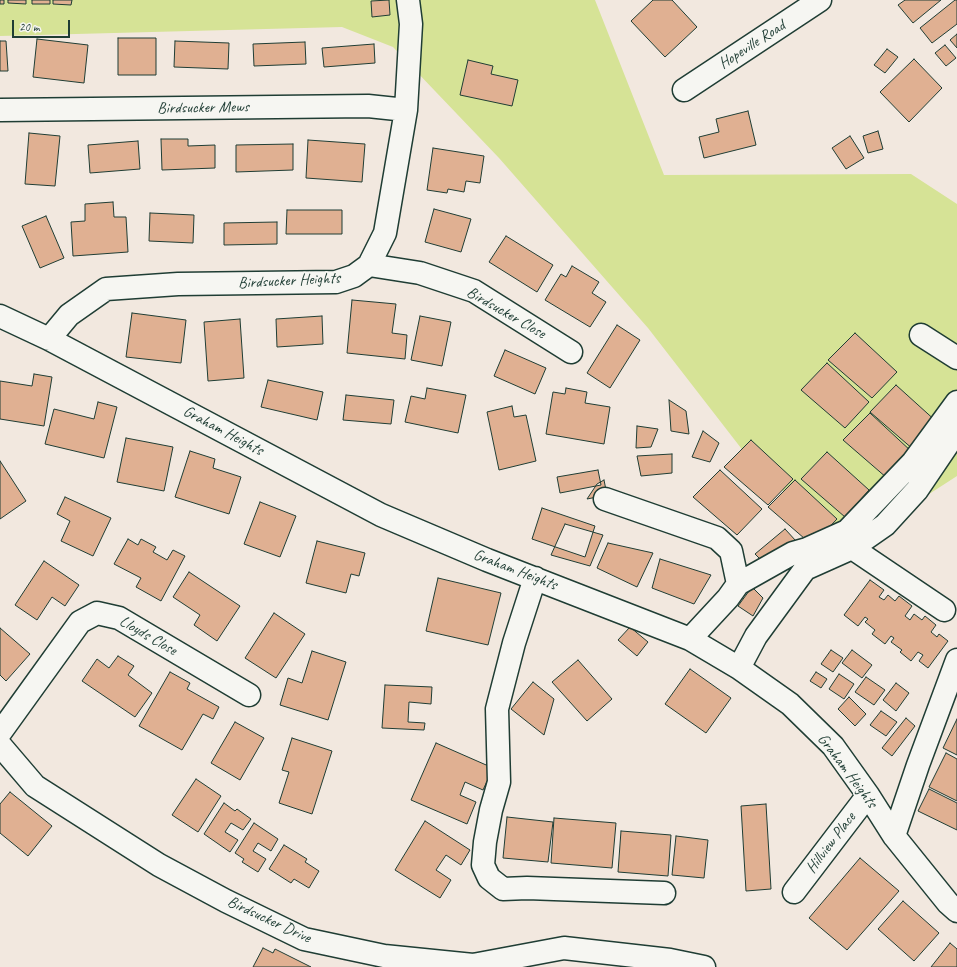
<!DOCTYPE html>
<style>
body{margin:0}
#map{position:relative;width:957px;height:967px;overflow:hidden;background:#f2e8df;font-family:Caveat,sans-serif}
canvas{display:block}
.scale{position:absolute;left:12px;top:20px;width:58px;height:18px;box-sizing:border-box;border:2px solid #1f3d34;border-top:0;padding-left:5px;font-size:12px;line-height:14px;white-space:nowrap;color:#1f3d34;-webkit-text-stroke:3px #f6f6f2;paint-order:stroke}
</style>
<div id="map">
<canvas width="957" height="967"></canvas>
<div class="scale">20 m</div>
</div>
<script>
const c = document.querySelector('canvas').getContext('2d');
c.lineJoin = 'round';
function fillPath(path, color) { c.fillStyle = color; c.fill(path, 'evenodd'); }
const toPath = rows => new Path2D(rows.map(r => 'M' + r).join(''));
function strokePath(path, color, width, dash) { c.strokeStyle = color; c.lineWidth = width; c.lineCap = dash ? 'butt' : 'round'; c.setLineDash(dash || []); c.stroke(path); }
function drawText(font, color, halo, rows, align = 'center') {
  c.font = font + ' Caveat,sans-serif'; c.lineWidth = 3.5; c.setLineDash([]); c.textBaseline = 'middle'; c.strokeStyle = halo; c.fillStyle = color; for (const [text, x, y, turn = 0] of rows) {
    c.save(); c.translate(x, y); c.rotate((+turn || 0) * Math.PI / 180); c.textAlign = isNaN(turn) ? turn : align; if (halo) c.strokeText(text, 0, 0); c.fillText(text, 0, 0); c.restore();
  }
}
fillPath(toPath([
 [0,0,595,0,664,175,911,174,957,204,957,476,844,549,751,461,648,328,499,158,393,47,342,27,0,36]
]), '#d6e396');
const building = toPath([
 [0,0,4,0,4,4,0,4,0,0],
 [8,0,26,0,26,4,8,3,8,0],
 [32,0,50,0,50,4,32,4,32,0],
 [53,0,72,0,71,5,53,4,53,0],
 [389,0,390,15,372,17,371,1,389,0],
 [653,0,672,0,697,27,665,57,631,21,653,0],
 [905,0,941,0,913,23,898,5,905,0],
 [955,0,957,0,957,24,932,43,920,28,955,0],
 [957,34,957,48,950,40,957,34],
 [118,38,156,38,156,75,118,75,118,38],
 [37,39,88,45,84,83,33,77,37,39],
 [0,41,6,41,8,71,0,71,0,41],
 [175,41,229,43,228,69,174,67,175,41],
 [305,42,306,64,254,66,253,44,305,42],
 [374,44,375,63,324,67,322,48,374,44],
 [945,45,956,58,946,66,935,53,945,45],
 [887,49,898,57,885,73,874,65,887,49],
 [914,59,942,88,909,122,880,92,914,59],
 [468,60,493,66,491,74,518,80,512,106,460,95,468,60],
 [748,111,756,145,704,158,699,137,719,132,716,119,748,111],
 [878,131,883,149,868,153,863,136,878,131],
 [29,133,60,136,55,186,25,184,29,133],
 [850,136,864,158,846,169,832,148,850,136],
 [161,139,188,139,188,146,215,145,215,168,162,170,161,139],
 [308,140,365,144,362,182,306,178,308,140],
 [138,141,140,169,90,173,88,145,138,141],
 [293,144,293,170,236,172,236,145,293,144],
 [433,148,484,156,480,183,466,181,464,192,448,189,447,193,427,190,433,148],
 [113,202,114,217,126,217,128,252,73,256,71,222,85,221,85,204,113,202],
 [434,209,471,219,461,252,425,242,434,209],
 [287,210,342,210,342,234,286,234,287,210],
 [150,213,194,215,193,243,149,241,150,213],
 [46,216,64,258,40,268,22,226,46,216],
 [277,222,277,244,224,245,224,223,277,222],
 [506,236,553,265,537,292,489,262,506,236],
 [572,266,599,282,592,293,606,302,590,327,545,300,561,274,566,277,572,266],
 [352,300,396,304,392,333,407,335,405,359,347,353,352,300],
 [132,313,186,320,181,363,126,357,132,313],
 [322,316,323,344,277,347,276,319,322,316],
 [420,316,451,322,442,366,411,360,420,316],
 [240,319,244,378,208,381,204,322,240,319],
 [617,325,640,340,610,388,587,373,617,325],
 [855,333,897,372,872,398,828,360,855,333],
 [505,350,546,368,535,394,494,376,505,350],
 [827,363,869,402,845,428,801,390,827,363],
 [34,374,52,377,44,426,0,419,0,381,32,386,34,374],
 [268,380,323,392,317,420,261,407,268,380],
 [896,385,938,423,914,450,870,412,896,385],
 [427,388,466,395,458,433,405,422,411,396,425,399,427,388],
 [566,388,587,392,585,403,610,407,604,444,546,434,553,392,565,394,566,388],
 [346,395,394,400,391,424,343,420,346,395],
 [669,400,686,411,689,434,671,431,669,400],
 [98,402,117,407,104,458,45,444,54,409,94,419,98,402],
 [512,406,514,417,526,415,536,461,499,470,487,412,512,406],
 [870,413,912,452,887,478,843,440,870,413],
 [637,426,658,429,651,447,636,448,637,426],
 [703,431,719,443,710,462,692,457,703,431],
 [126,438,173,447,164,491,117,482,126,438],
 [751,440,793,479,768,505,724,467,751,440],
 [190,451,215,459,213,468,241,477,229,514,175,497,190,451],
 [827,452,869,490,845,517,801,479,827,452],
 [672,454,672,473,641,476,637,456,672,454],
 [0,461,26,501,0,519,0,461],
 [598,470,601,485,560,493,557,477,598,470],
 [720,470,762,509,737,535,693,497,720,470],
 [604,480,607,495,587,499,597,484,604,480],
 [795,480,837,519,812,545,768,507,795,480],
 [65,497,111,518,93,556,61,541,70,521,57,514,65,497],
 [260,502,296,516,280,557,244,544,260,502],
 [542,508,595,526,585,557,532,539,542,508],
 [565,524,603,535,590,566,551,555,565,524],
 [785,529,796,541,765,564,755,554,785,529],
 [128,539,138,545,141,539,156,547,153,552,167,560,173,550,185,556,161,601,136,587,141,578,114,564,128,539],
 [317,541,365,553,359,576,351,574,346,593,306,583,317,541],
 [608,543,653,553,637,587,597,568,608,543],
 [660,559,711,575,694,604,652,588,660,559],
 [44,561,79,585,65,606,52,597,37,620,15,605,44,561],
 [189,572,240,606,217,641,194,625,200,615,173,597,189,572],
 [438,578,501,593,488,645,426,631,438,578],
 [870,580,884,590,879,597,884,600,888,595,895,601,899,596,912,606,905,616,910,620,914,614,922,620,925,616,936,625,931,632,937,637,939,634,948,641,928,668,919,661,923,655,918,652,911,661,900,652,902,650,891,642,894,638,891,636,885,644,872,634,875,630,865,622,868,619,865,617,858,626,844,615,870,580],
 [752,587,763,598,753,616,738,606,752,587],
 [274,613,305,634,276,678,245,658,274,613],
 [630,627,648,642,637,656,618,640,630,627],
 [0,628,30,654,6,681,0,675,0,628],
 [831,650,843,658,833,672,821,664,831,650],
 [852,650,872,665,862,678,842,663,852,650],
 [312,651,346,662,328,720,280,705,288,678,302,683,312,651],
 [118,656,134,666,128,675,152,693,135,717,82,681,97,659,109,668,118,656],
 [578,660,612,699,587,721,552,682,578,660],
 [690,669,731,698,706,733,665,704,690,669],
 [170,672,190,683,187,689,219,707,213,719,203,714,182,750,139,726,170,672],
 [816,672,827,679,821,688,810,681,816,672],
 [839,674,854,684,844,699,829,689,839,674],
 [866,677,885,690,874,705,855,692,866,677],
 [533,682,554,699,544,735,511,709,533,682],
 [896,683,909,693,896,711,883,700,896,683],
 [385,685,432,687,431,704,409,702,408,722,425,723,424,730,382,728,385,685],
 [849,697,866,714,855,726,838,709,849,697],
 [881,711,897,722,886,736,870,725,881,711],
 [906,718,915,726,892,756,882,748,906,718],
 [957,719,957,755,943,748,957,719],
 [235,722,264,738,240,780,211,763,235,722],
 [292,738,332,751,312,814,279,803,289,772,282,770,292,738],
 [436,743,493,768,483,790,465,782,460,795,476,802,467,824,411,800,436,743],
 [946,753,957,759,957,801,929,787,946,753],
 [196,779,221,796,198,832,172,815,196,779],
 [929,789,957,803,957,830,918,811,929,789],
 [10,792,52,826,28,856,0,833,0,804,10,792],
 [224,803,235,811,237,809,251,819,243,830,231,823,225,832,238,840,230,852,204,834,224,803],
 [766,804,771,889,746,891,741,806,766,804],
 [507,817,553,822,548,862,503,858,507,817],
 [554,818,616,823,612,868,551,863,554,818],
 [425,821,470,850,461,865,446,855,436,870,451,880,440,898,395,870,425,821],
 [254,823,278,839,271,851,258,843,253,851,266,859,258,872,242,862,244,859,235,853,254,823],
 [621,831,671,835,668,876,618,872,621,831],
 [676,836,708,840,704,878,672,875,676,836],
 [284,845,307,859,305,862,319,871,309,888,294,879,291,883,269,869,284,845],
 [860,858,899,891,847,950,809,918,860,858],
 [903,901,939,933,914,961,878,929,903,901],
 [950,943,957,949,957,967,931,967,950,943],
 [263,948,273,953,275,949,311,967,253,967,263,948]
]);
fillPath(building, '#e0b092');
strokePath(building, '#1f3d34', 1);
const minor = toPath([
 [684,90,820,0],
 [0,110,368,106,406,110],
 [369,265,420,273,474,291,571,352],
 [0,316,49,339,381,515,487,560,690,639,739,668,790,704,833,746,868,795,894,836,948,903,957,911],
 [921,335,957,358],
 [49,339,69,315,106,289,178,284,336,282,354,276,369,265,385,233,406,110,411,24,408,0],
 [605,499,717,538,731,551,738,584],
 [852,548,944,610],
 [535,578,514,643,497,709,499,782,491,810,485,842,483,865,489,878,503,889,527,888,664,893],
 [690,639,728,598,738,584,793,553,807,549,847,531,913,462,957,402],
 [739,668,756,636,805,569,852,548,885,525,917,490,957,431],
 [0,733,80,622,97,613,119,618,249,695],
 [0,745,35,786,159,865,226,901,304,939,384,956,473,965,564,948,670,960,704,967],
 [894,836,918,765,957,660],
 [794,892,868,795]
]);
strokePath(minor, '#1f3d34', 25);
strokePath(minor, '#f6f6f2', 22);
drawText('16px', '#1f3d34', '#f6f6f2', [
 ["Hopeville Road",752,45,-33],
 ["Birdsucker Mews",203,108,-1],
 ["Birdsucker Heights",289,281,-3],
 ["Birdsucker Close",506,313,30],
 ["Graham Heights",223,431,28],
 ["Graham Heights",515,570,21],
 ["Lloyds Close",148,636,30],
 ["Graham Heights",847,771,53],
 ["Hillview Place",831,843,-53],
 ["Birdsucker Drive",269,920,25]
]);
</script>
